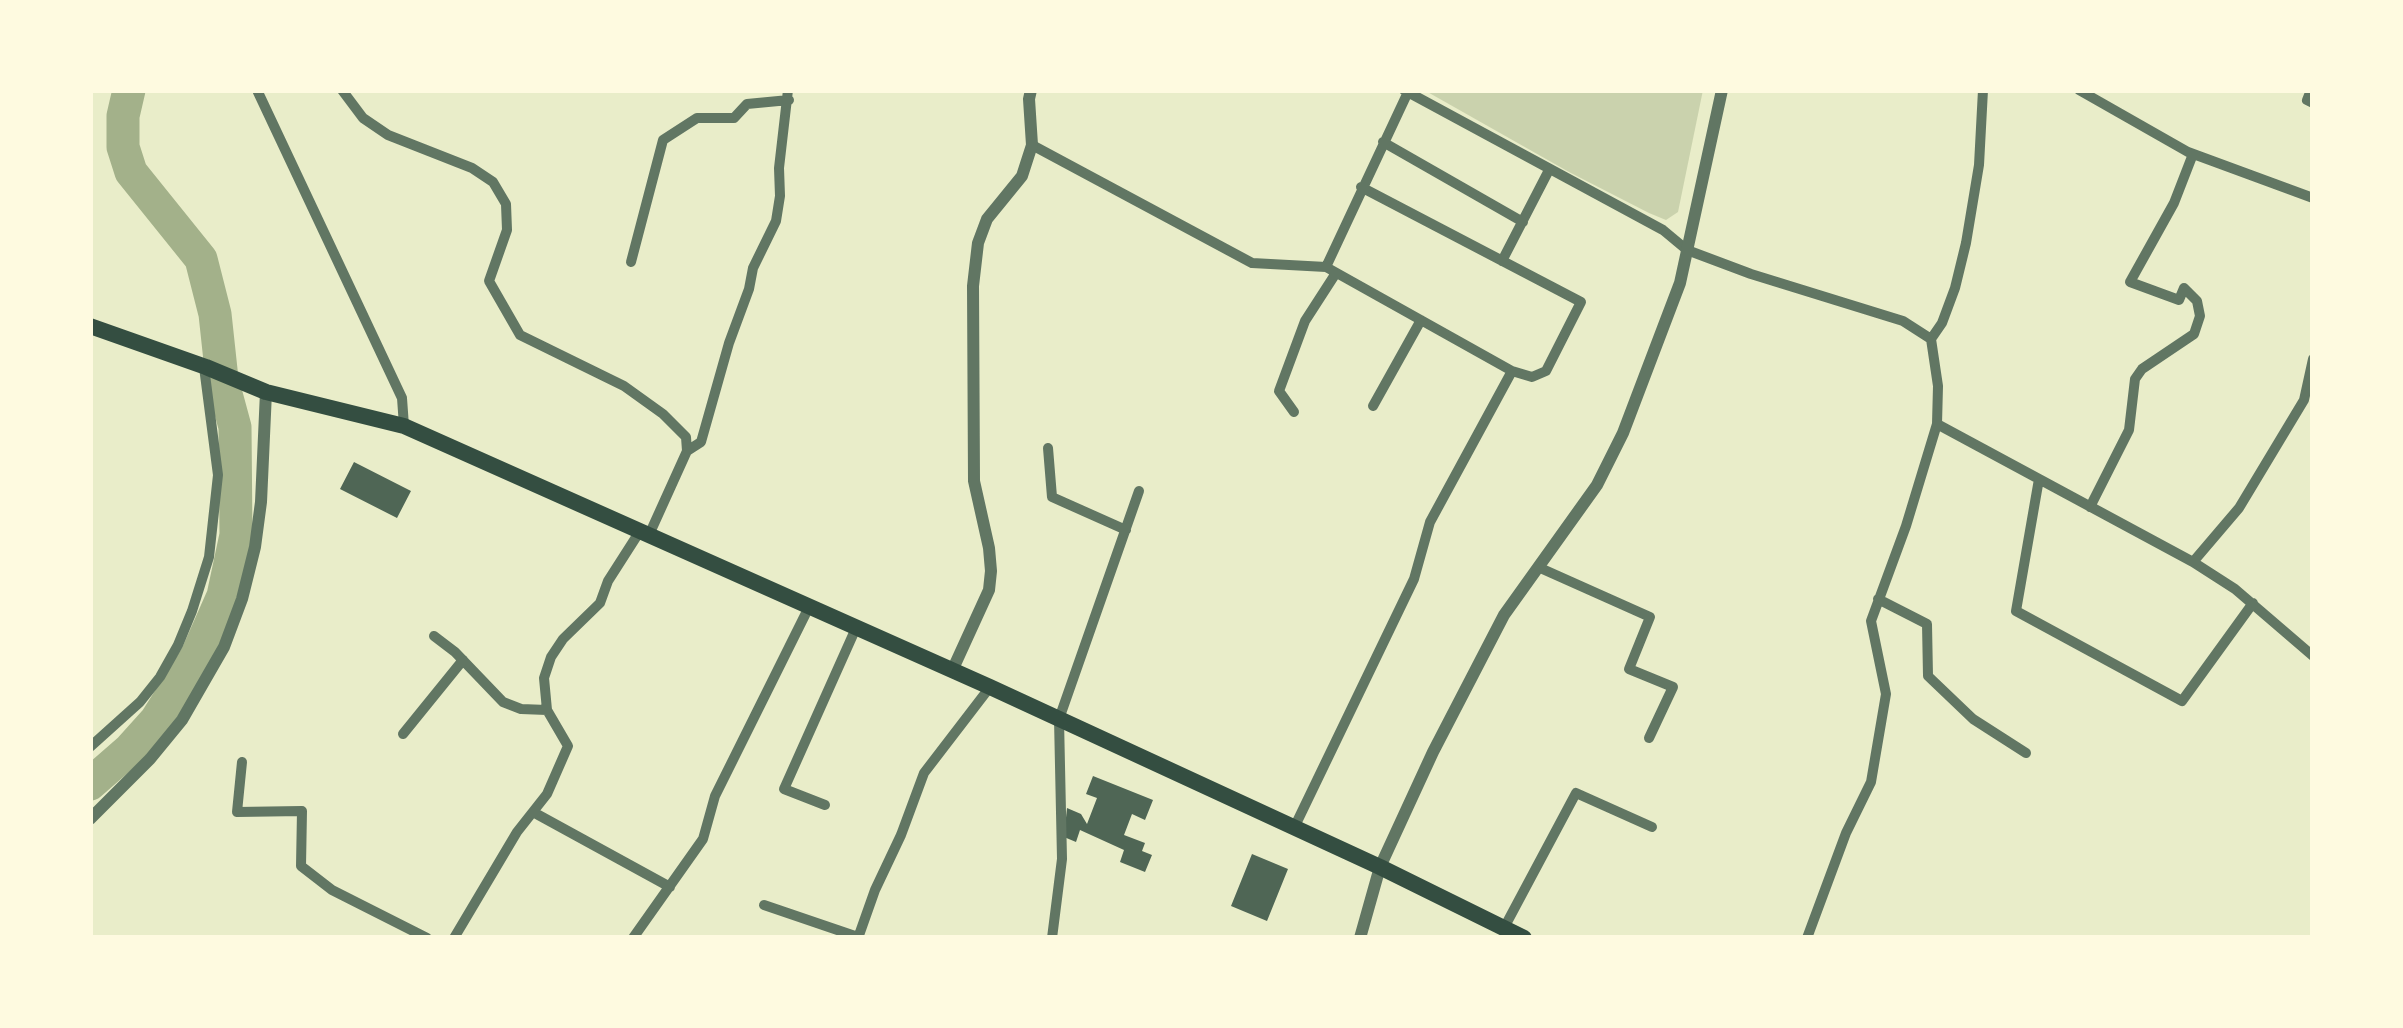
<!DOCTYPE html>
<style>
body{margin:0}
#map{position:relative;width:2403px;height:1028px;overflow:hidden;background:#e9edc9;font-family:Karla,sans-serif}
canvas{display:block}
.frame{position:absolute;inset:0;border:93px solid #fefae0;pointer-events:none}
</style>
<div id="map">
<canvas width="2403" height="1028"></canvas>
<div class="frame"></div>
</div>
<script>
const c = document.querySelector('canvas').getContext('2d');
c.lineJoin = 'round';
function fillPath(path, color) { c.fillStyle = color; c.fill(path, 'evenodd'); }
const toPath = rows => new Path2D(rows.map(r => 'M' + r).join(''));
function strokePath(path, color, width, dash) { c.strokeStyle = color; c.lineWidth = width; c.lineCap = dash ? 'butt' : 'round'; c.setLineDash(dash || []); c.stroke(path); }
fillPath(toPath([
 [1424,90,1703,90,1678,212,1666,220,1649,213,1569,172]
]), '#cad2ad');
strokePath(toPath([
 [90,784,129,750,156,720,197,655,223,596,236,535,235,427,222,379,215,314,201,259,131,172,123,147,123,116,129,90]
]), '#a3b18a', 33);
fillPath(toPath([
 [354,462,411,491,397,518,340,489],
 [1093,776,1153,800,1145,820,1132,814,1124,835,1145,843,1142,851,1152,855,1145,872,1120,862,1124,850,1080,830,1076,842,1064,837,1067,808,1081,814,1087,824,1097,798,1086,794],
 [1252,854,1288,869,1267,921,1231,906]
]), '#4f6655');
strokePath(toPath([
 [257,90,402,398,404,426],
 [342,90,363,118,388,135,472,168,493,182,506,204,507,230,489,281,520,335,624,386,663,414,686,437,687,451,649,535],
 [1404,90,1663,230,1687,250,1751,274,1903,321,1931,339,1938,386,1937,424,1906,526,1871,621,1886,694,1871,782,1846,833,1807,938],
 [2079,90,2188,152,2313,198],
 [2311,90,2307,100,2313,103],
 [1383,142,1523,222],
 [1032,145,1252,263,1326,267,1512,371,1532,377,1546,371,1581,302,1361,187],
 [1502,261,1549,170],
 [631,262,663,140,697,118,734,118,747,104,789,100],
 [1326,267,1408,92],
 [1931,339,1942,323,1955,288,1966,243,1979,165,1983,90],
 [1373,406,1421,320],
 [1294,412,1279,391,1305,321,1336,273],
 [1937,424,2193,562,2235,589,2313,656],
 [1048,448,1052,497,1126,530],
 [687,451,701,442,729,343,749,289,753,268,776,221,780,196,779,168,788,90],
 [2039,479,2016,611,2182,701,2253,603],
 [2090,507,2129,430,2135,379,2142,369,2194,334,2200,316,2197,301,2184,288,2179,300,2130,282,2174,203,2193,154],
 [2193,562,2239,508,2304,400,2313,359],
 [1538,567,1650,617,1629,669,1673,687,1649,738],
 [1878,599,1927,624,1928,676,1973,719,2026,753],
 [434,636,455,652,503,702,521,709,547,710],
 [403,734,463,660],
 [90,747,140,702,160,677,178,645,192,611,209,557,218,475,204,367],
 [242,762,237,812,302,811,301,866,332,890,427,938],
 [825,805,784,789,856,628],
 [533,812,670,887],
 [1294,828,1414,579,1430,522,1512,371],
 [764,905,858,937],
 [1504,928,1576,793,1652,827],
 [454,938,517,832,547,794,568,746,547,710,544,678,551,657,563,639,600,603,608,581,640,531],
 [633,938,703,839,715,796,809,607],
 [858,938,875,890,901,835,924,773,990,687],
 [1052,938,1062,859,1059,719,1139,491]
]), '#617663', 10);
strokePath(toPath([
 [952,671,989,590,991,571,989,548,974,481,973,286,978,243,987,219,1022,176,1032,145,1029,99,1031,90],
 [90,819,150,759,182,720,224,647,242,599,255,547,261,502,266,392],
 [1360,938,1380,867,1433,752,1504,615,1597,485,1623,433,1680,283,1722,90]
]), '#617663', 12);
strokePath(toPath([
 [90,326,206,367,266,392,404,426,990,687,1380,867,1524,938]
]), '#344e41', 16);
</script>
